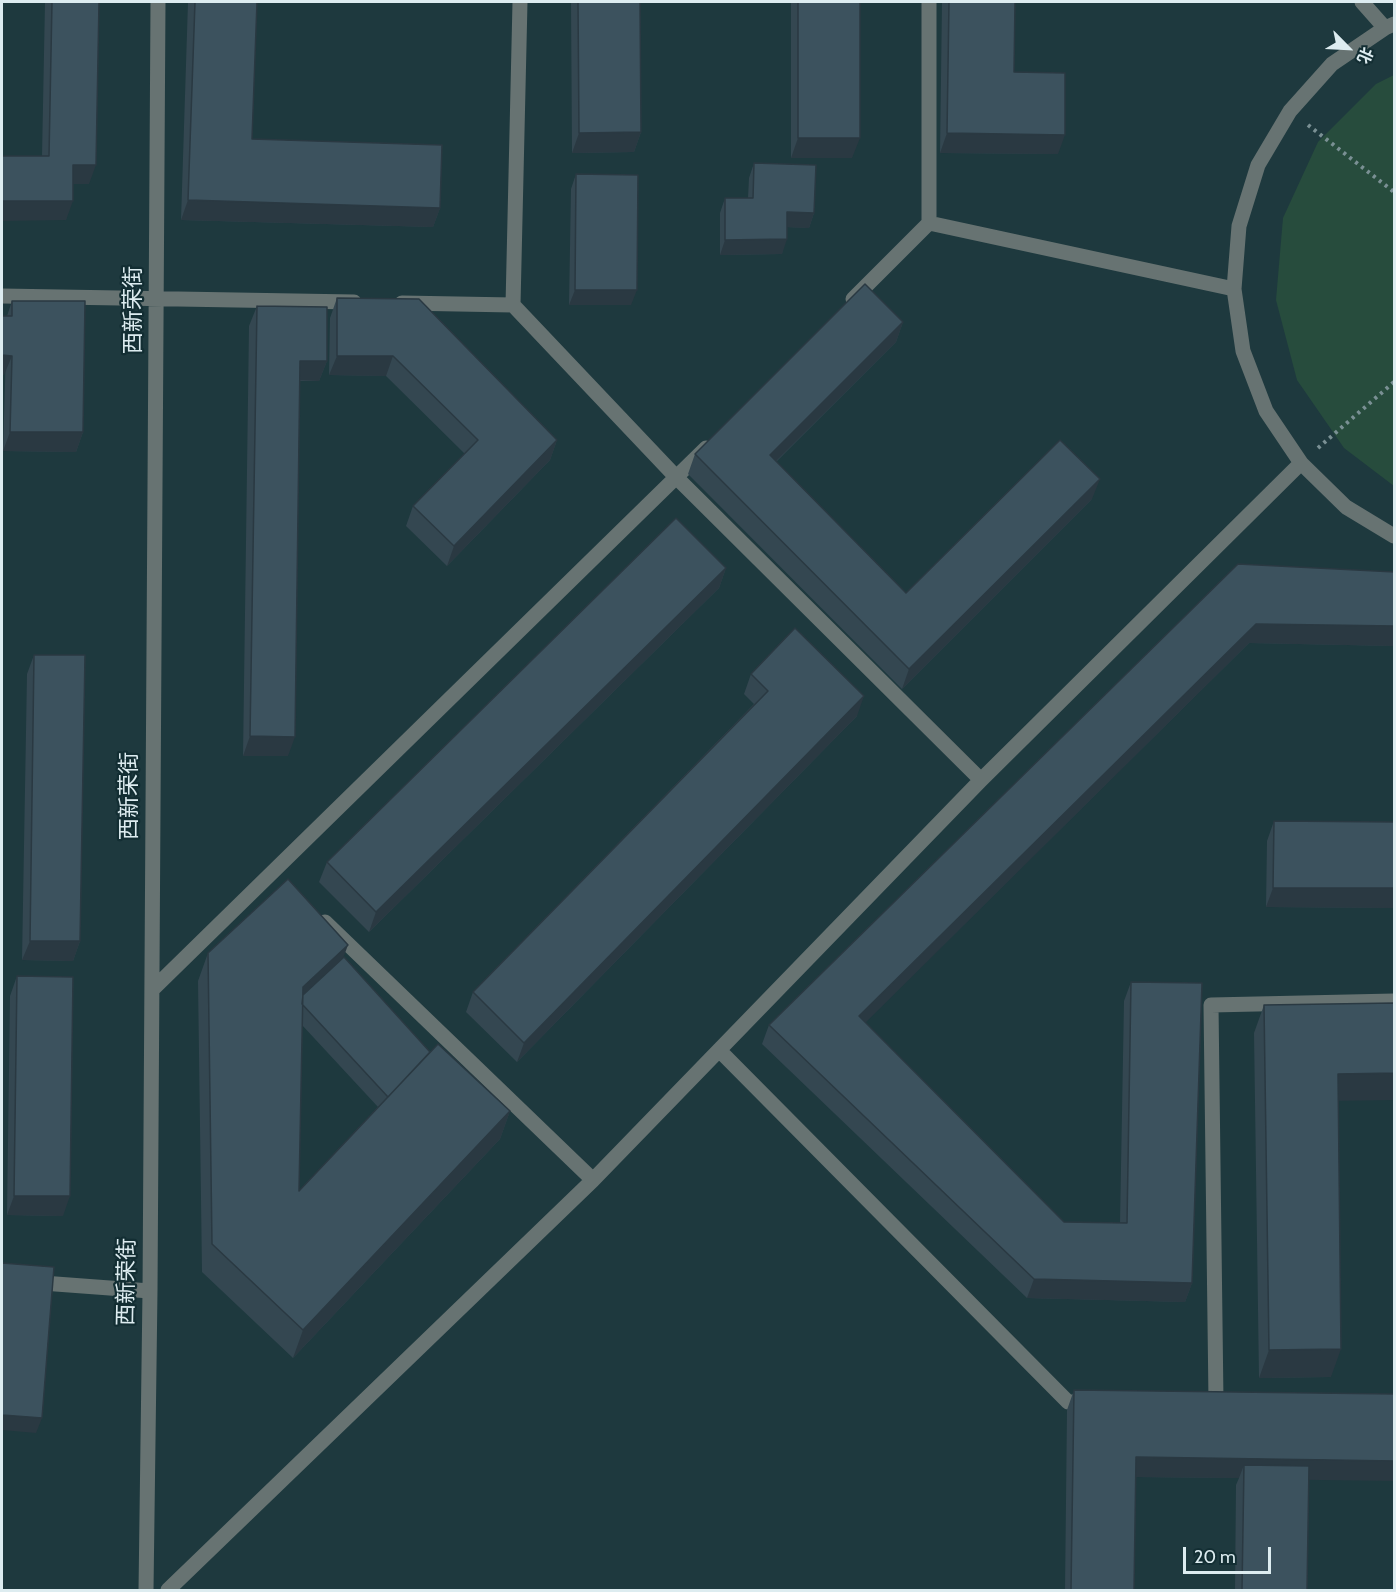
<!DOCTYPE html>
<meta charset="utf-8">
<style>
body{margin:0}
#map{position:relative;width:1396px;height:1592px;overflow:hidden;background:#1e393e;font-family:Cabin,"Noto Sans SC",sans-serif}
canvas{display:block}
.frame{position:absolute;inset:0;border:3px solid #ddecf0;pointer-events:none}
.north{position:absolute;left:1318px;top:18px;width:60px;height:60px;-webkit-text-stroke:4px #132e33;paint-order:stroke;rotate:114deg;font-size:16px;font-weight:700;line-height:24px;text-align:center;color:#ddecf0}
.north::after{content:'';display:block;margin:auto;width:21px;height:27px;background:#ddecf0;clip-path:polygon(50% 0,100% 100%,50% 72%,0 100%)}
.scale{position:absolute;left:1183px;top:1547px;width:88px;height:27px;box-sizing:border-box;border:3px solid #ddecf0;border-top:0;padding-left:8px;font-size:18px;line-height:21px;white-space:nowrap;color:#ddecf0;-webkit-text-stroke:4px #132e33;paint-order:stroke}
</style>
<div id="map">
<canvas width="1396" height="1592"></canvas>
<div class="frame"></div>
<div class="north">北</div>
<div class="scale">20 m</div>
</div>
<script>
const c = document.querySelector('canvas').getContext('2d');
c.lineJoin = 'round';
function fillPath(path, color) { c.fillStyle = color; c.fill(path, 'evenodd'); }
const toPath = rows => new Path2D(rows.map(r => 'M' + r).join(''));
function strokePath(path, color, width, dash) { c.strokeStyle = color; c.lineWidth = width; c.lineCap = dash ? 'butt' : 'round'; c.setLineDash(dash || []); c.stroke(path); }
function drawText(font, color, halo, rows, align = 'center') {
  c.font = font + ' Cabin,"Noto Sans SC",sans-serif'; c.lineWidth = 4.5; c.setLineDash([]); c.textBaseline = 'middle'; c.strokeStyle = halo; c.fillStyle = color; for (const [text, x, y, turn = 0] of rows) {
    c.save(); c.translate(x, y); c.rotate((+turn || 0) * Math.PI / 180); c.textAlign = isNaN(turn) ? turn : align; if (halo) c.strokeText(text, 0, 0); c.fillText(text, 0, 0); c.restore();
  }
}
fillPath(toPath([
 [1394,75,1394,486,1344,448,1297,380,1276,300,1283,218,1318,142,1376,84]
]), '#274c3d');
strokePath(toPath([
 [1308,125,1394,192],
 [1318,448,1394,382]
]), '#7a9094', 4, [3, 4.5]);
strokePath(toPath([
 [520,2,513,305,677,478,981,780],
 [929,2,929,223],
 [1362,2,1385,28],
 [1394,24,1385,28,1332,64,1290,111,1258,165,1239,226,1234,289,1243,351,1266,411,1301,463,1346,507,1394,536],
 [2,296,354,302],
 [853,299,929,223,1234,289],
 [402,303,513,305],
 [325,922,593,1180],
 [152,990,706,448],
 [719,1050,1068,1402,1089,1402],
 [2,1280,150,1291],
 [1216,1401,1211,1005,1394,1001],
 [146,1590,150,1291,158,2],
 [168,1590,593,1180,981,780,1301,463]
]), '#677372', 15);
fillPath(toPath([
 [45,2,99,2,89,184,73,184,66,220,42,156],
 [188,2,257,2,252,139,440,208,433,227,181,220],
 [571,2,640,2,641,132,634,152,572,153],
 [791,2,860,2,852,158,791,158],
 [942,2,1015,2,1014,72,1058,154,940,153],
 [754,163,814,213,809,228,787,227,782,254,720,255,720,213,725,198,748,198,749,178],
 [576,174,631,305,569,305,571,189],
 [337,298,557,440,550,460,447,566,406,526,413,506,465,454,386,376,329,375,330,318],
 [12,301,83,432,76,452,3,451,7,316],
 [257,306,327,361,319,381,300,381,288,756,243,756,249,326],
 [903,322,896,342,776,462,906,593,1092,499,902,689,688,474,695,454],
 [1238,564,1395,572,1395,646,1249,643,865,1022,1064,1222,1120,1223,1124,1001,1131,982,1192,1283,1185,1302,1027,1298,762,1044,769,1025],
 [726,568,719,588,369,932,319,882,327,862],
 [34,655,80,941,73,961,22,960,27,674],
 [751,674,857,716,517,1062,466,1012,473,992,754,704,744,694],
 [1274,821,1395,822,1395,908,1266,907,1267,841],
 [208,953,344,957,430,1052,510,1111,500,1139,293,1358,202,1272,198,981],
 [302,1025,378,1107,299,1191],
 [17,976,63,1216,7,1215,10,996],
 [1264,1005,1338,1101,1331,1377,1259,1378,1254,1033],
 [1074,1390,1309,1479,1307,1590,1235,1590,1236,1485,1239,1478,1136,1477,1134,1590,1065,1590,1067,1410]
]), '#344751');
fillPath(toPath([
 [641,132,634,152,572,153,579,133],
 [947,133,1065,135,1058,154,940,153],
 [798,138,860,138,852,158,791,158],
 [73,165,96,165,89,184,66,184],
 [188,200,440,208,433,227,181,220],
 [2,201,73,201,66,220,2,221],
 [787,212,814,213,809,228,782,227],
 [787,239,782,254,720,255,725,240],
 [575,290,637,290,631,305,569,305],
 [903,322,896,342,762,475,770,455],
 [2,355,12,356,4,375,2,375],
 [337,356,393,356,386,376,329,375],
 [300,361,327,361,319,381,293,380],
 [10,432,83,432,76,452,3,451],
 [557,440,550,460,447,566,454,546],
 [1100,479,1092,499,902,689,909,669],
 [726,568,719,588,369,932,376,912],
 [1256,624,1395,626,1395,646,1249,643,852,1036,859,1016],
 [864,696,857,716,517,1062,524,1043],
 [250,736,295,737,288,756,243,756],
 [1273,888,1395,888,1395,908,1266,907],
 [30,941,80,941,73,961,22,960],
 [348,945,338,972,303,1005,303,987],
 [1395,1073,1395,1100,1327,1101,1338,1074],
 [510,1111,500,1139,293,1358,303,1330],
 [14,1196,70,1196,63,1216,7,1215],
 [1034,1279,1192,1283,1185,1302,1027,1298],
 [1341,1349,1331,1377,1259,1378,1269,1350],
 [2,1415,42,1418,36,1433,2,1430],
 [1136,1457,1395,1461,1395,1481,1243,1479,1244,1465,1239,1478,1129,1477]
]), '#2a3942');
const building = toPath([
 [52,2,99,2,96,165,73,165,73,201,2,201,2,156,49,156,52,2],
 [195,2,257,2,252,139,442,145,440,208,188,200,195,2],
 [578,2,640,2,641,132,579,133,578,2],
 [798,2,860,2,860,138,798,138,798,2],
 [949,2,1015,2,1014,72,1065,73,1065,135,947,133,949,2],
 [754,163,816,165,814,213,787,212,787,239,725,240,725,198,753,198,754,163],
 [576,174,638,175,637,290,575,290,576,174],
 [865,284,903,322,770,455,906,593,1060,440,1100,479,909,669,695,454,865,284],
 [337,298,419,299,557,440,454,546,413,506,478,440,393,356,337,356,337,298],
 [12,301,85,301,83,432,10,432,12,356,2,355,2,316,12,316,12,301],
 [257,306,327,307,327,361,300,361,295,737,250,736,257,306],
 [676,518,726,568,376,912,327,862,676,518],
 [1238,564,1395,572,1395,626,1256,624,859,1016,1064,1222,1127,1223,1131,982,1202,983,1192,1283,1034,1279,769,1025,1238,564],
 [795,628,864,696,524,1043,473,992,768,691,751,674,795,628],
 [34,655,85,655,80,941,30,941,34,655],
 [1274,821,1395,822,1395,888,1273,888,1274,821],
 [288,879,348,945,303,987,299,1191,438,1044,510,1111,303,1330,212,1244,208,953,288,879],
 [344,957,430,1052,388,1097,302,1004,303,995,344,957],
 [17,976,73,977,70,1196,14,1196,17,976],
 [1395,1003,1395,1073,1338,1074,1341,1349,1269,1350,1264,1005,1395,1003],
 [2,1263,54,1267,42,1418,2,1415,2,1263],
 [1074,1390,1395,1394,1395,1461,1136,1457,1134,1590,1071,1590,1074,1390],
 [1244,1465,1309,1466,1307,1590,1242,1590,1244,1465]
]);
fillPath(building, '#3c525e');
strokePath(building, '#2a3942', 1.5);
drawText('22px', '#ddecf0', '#132e33', [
 ["西新荣街",134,310,-90],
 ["西新荣街",130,796,-90],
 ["西新荣街",127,1282,-89]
]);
</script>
